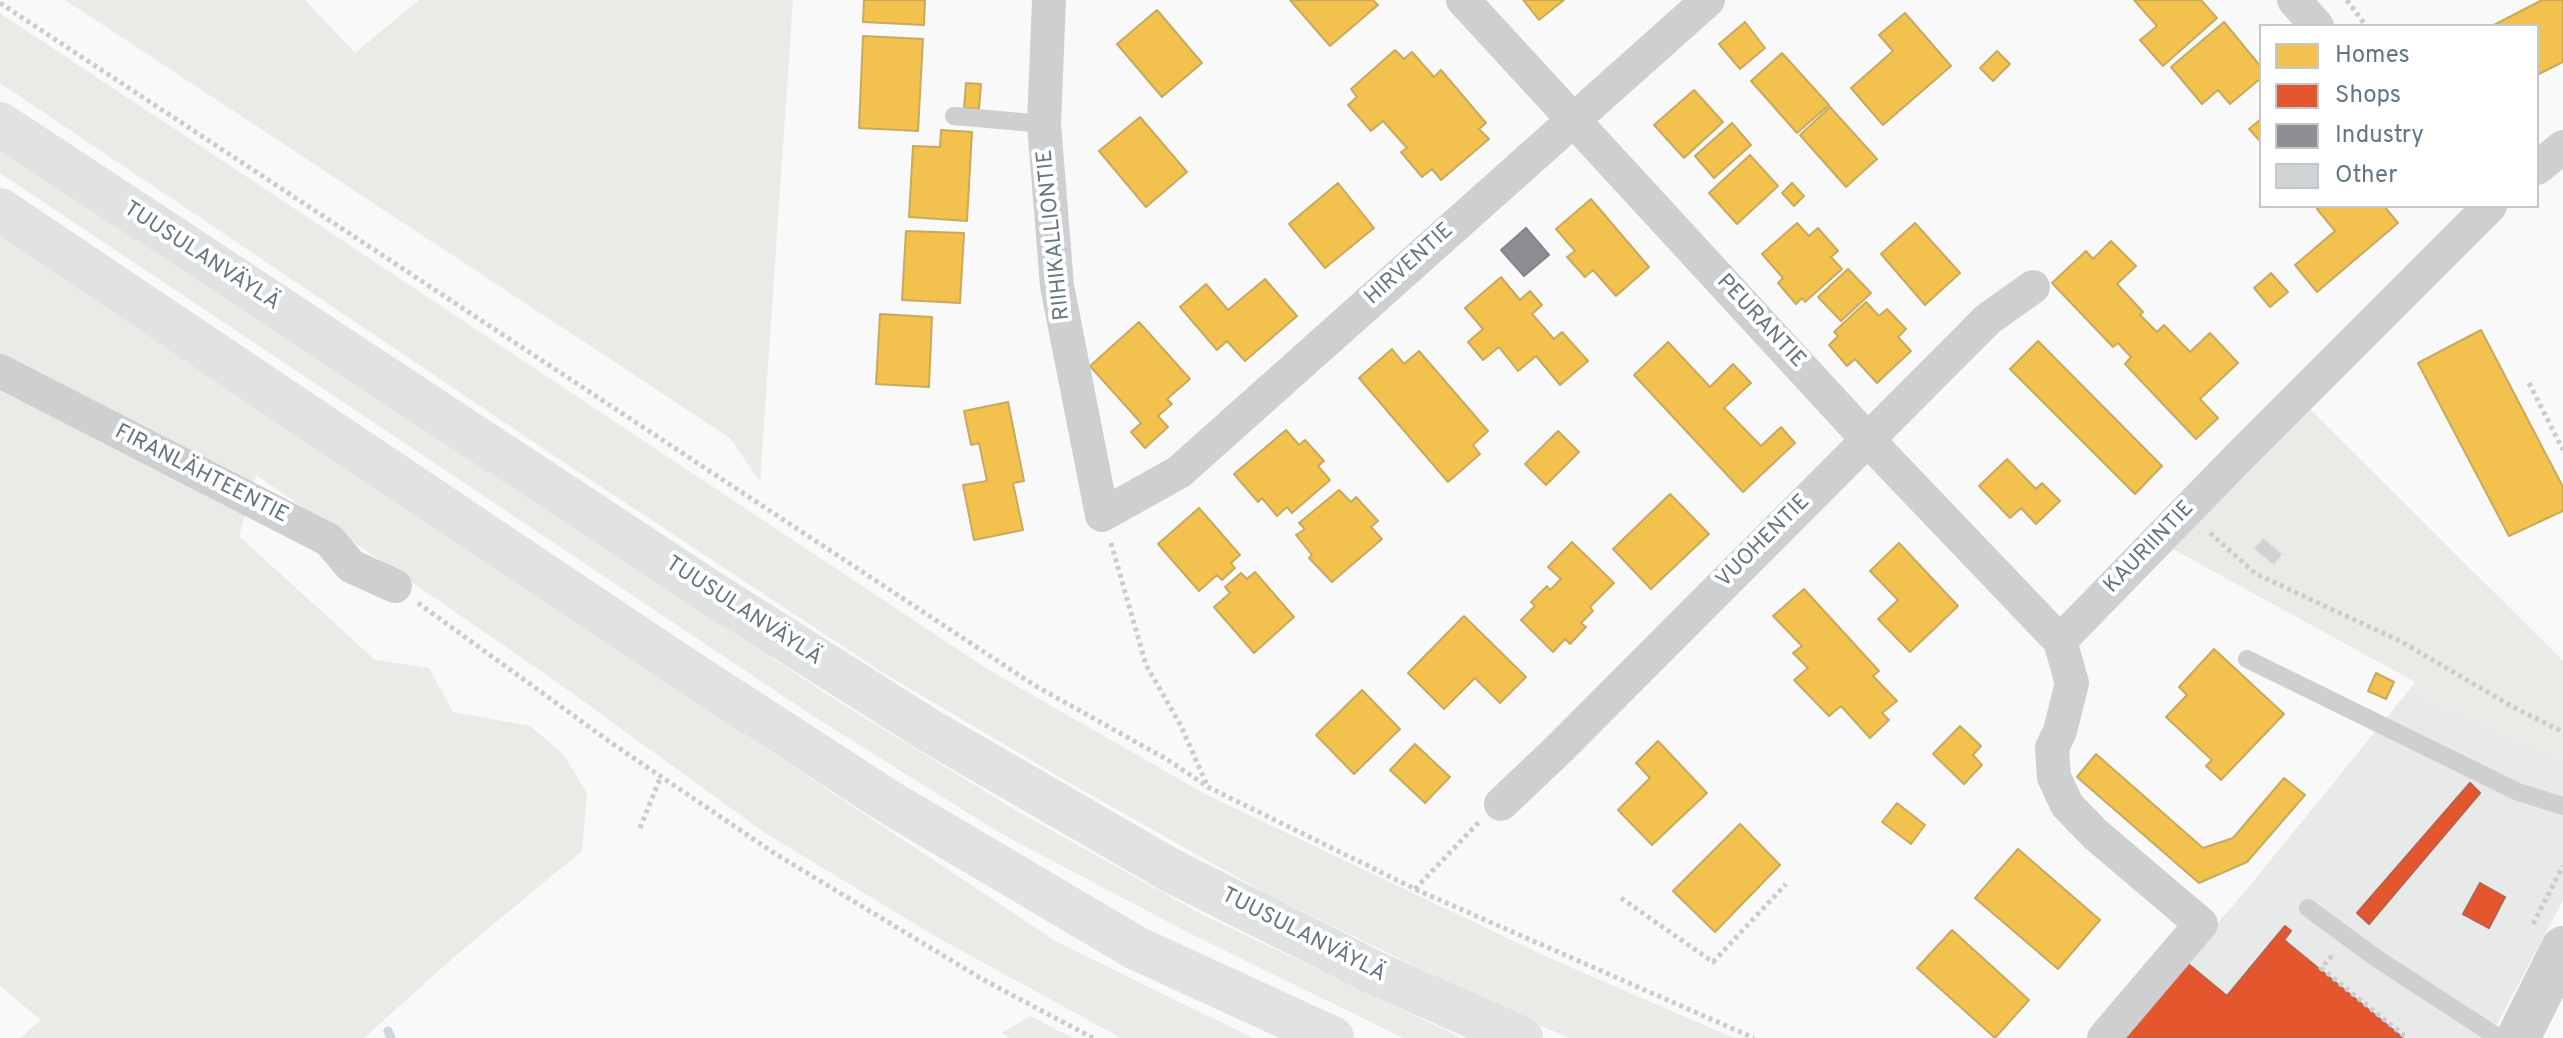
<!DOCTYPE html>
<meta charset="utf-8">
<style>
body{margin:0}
#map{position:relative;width:2563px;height:1038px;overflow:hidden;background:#f9f9f9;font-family:Overpass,sans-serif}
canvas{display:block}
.legend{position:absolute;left:2259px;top:24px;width:280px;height:184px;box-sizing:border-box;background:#fff;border:2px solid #c1c8cd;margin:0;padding:10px 14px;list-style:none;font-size:24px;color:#657683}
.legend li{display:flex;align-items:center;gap:16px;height:40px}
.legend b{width:40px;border:2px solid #c1c8cd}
</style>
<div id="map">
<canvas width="2563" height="1038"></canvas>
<ul class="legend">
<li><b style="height:22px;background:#f2c14e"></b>Homes</li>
<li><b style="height:22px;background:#e4572e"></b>Shops</li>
<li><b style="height:22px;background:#8d8d92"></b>Industry</li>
<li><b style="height:22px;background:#d0d2d3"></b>Other</li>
</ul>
</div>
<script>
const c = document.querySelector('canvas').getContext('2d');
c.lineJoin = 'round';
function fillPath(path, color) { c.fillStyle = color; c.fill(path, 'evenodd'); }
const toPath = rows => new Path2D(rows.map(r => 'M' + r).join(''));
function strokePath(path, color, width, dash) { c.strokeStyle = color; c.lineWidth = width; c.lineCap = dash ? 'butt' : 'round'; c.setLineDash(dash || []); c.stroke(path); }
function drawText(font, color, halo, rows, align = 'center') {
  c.font = font + ' Overpass,sans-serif'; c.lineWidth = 8; c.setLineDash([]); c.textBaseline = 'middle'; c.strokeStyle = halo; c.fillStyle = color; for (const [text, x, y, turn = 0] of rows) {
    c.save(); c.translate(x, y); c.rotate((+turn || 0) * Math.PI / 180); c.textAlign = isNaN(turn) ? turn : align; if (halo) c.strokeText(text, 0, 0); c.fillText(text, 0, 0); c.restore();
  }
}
fillPath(toPath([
 [2409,690,2563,759,2563,900,2490,1038,2118,1038,2243,894]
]), '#e8e9e9');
fillPath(toPath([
 [65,0,305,0,355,53,419,0,793,0,760,482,730,438],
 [0,13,987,669,1207,795,1547,957,1734,1038,1570,1038,1524,1019,1267,894,1075,786,885,674,541,447,0,83],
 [0,144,831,697,1017,811,1201,914,1462,1038,1403,1038,1189,933,1000,833,813,716,0,173],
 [0,231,474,555,1057,942,1253,1038,1121,1038,940,939,765,833,554,680,256,475,239,536,375,660,429,668,453,712,530,726,563,754,587,793,582,851,454,957,364,1038,20,1038,41,1020,0,986],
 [2308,407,2563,661,2563,759,2409,690,2415,682,2169,547],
 [1030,1016,1073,1038,1010,1038,1002,1033]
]), '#e8ebe6');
const homes = toPath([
 [864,0,925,0,924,25,863,22,864,0],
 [1290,0,1373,0,1378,5,1330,46,1290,0],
 [1523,0,1564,0,1539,20,1523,0],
 [2134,0,2201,0,2217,18,2163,66,2140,40,2157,26,2134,0],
 [2542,0,2563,0,2563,62,2537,75,2537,26,2492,26,2542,0],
 [1157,10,1202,63,1162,97,1117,44,1157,10],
 [1905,13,1951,66,1883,125,1851,88,1893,51,1879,35,1905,13],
 [1745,22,1765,48,1740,69,1719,44,1745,22],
 [2224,22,2261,67,2261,78,2230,104,2218,90,2202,104,2171,67,2224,22],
 [863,36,923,39,918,131,859,128,863,36],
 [1395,50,1404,59,1412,52,1434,77,1441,70,1486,123,1479,129,1489,139,1441,180,1432,169,1422,177,1401,152,1407,148,1383,121,1371,131,1348,105,1357,97,1351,89,1395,50],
 [1997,51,2010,64,1993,81,1980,68,1997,51],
 [1782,53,1829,105,1797,133,1751,81,1782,53],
 [966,83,981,84,979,109,964,108,966,83],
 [1694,90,1723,122,1684,158,1654,125,1694,90],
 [1830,107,1877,159,1846,187,1800,135,1830,107],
 [1140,117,1187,172,1146,207,1099,151,1140,117],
 [2261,119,2261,142,2249,129,2261,119],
 [1732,123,1751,145,1714,178,1695,156,1732,123],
 [941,130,972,132,967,221,909,217,913,146,940,147,941,130],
 [1750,155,1778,186,1737,224,1709,193,1750,155],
 [1338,183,1374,228,1325,268,1289,224,1338,183],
 [1792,183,1804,196,1794,206,1782,193,1792,183],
 [1591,199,1649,267,1616,296,1593,270,1585,277,1567,257,1575,251,1556,229,1591,199],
 [2321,206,2384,206,2398,223,2317,292,2295,265,2335,231,2317,209,2321,206],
 [1797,223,1809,236,1818,228,1838,251,1831,257,1842,269,1805,302,1802,298,1796,304,1778,283,1783,278,1762,254,1797,223],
 [1915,223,1960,273,1925,305,1881,254,1915,223],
 [906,231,964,233,960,303,902,300,906,231],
 [2111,241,2136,266,2117,284,2143,312,2140,315,2157,332,2164,325,2190,352,2210,333,2238,363,2200,399,2218,418,2196,439,2125,364,2131,357,2118,343,2113,347,2052,283,2086,251,2093,259,2111,241],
 [1848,269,1871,293,1841,321,1818,297,1848,269],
 [2271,273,2288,292,2270,307,2254,288,2271,273],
 [1501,277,1520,300,1530,291,1542,305,1532,314,1554,339,1562,332,1588,361,1560,385,1536,356,1518,371,1499,347,1483,360,1468,342,1483,329,1465,308,1501,277],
 [1265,279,1297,316,1245,361,1227,341,1217,350,1180,307,1206,284,1228,310,1265,279],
 [1866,302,1879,316,1887,309,1906,329,1898,337,1911,351,1877,383,1855,359,1847,366,1829,345,1838,336,1834,332,1866,302],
 [880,314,932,317,929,387,876,384,880,314],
 [1139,322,1190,379,1167,399,1172,404,1158,416,1168,427,1145,448,1131,432,1141,423,1090,366,1139,322],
 [2481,330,2563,487,2563,511,2509,536,2418,363,2481,330],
 [2038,341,2162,466,2135,494,2010,369,2038,341],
 [1668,342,1710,387,1733,364,1751,383,1724,408,1761,446,1781,427,1795,443,1743,492,1634,375,1668,342],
 [1392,349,1404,364,1419,351,1488,431,1473,445,1480,454,1448,482,1359,378,1392,349],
 [1008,402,1024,481,1013,483,1023,530,974,540,963,485,987,481,979,443,971,445,964,411,1008,402],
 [1286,430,1299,445,1305,440,1324,461,1318,466,1330,480,1292,513,1287,507,1277,516,1262,498,1258,502,1234,474,1286,430],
 [1558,431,1579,452,1546,485,1525,464,1558,431],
 [2007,459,2036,489,2042,483,2060,501,2036,524,2021,508,2010,518,1979,486,2007,459],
 [1339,490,1351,502,1356,497,1378,521,1371,527,1382,539,1332,582,1309,558,1312,555,1296,535,1305,529,1299,523,1339,490],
 [1670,494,1709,534,1651,589,1613,549,1670,494],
 [1199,508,1240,555,1231,563,1235,568,1222,580,1217,575,1199,591,1158,544,1199,508],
 [1572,542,1614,583,1590,607,1593,611,1581,623,1586,627,1570,644,1565,639,1553,652,1521,620,1535,606,1531,602,1547,586,1550,590,1561,579,1548,567,1572,542],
 [1899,543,1958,606,1910,652,1878,619,1898,600,1870,571,1899,543],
 [1255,572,1294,617,1254,653,1214,607,1230,593,1225,587,1241,573,1247,579,1255,572],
 [1804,589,1879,671,1873,676,1897,701,1882,713,1889,720,1870,738,1841,706,1829,716,1794,680,1808,668,1793,653,1802,646,1773,616,1804,589],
 [1464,616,1526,677,1500,703,1475,678,1444,709,1408,673,1464,616],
 [2214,649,2284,714,2221,780,2206,766,2212,760,2166,717,2187,695,2179,687,2214,649],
 [2376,673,2394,682,2386,699,2368,691,2376,673],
 [1362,690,1400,729,1354,774,1316,735,1362,690],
 [1960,726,1981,746,1973,755,1982,765,1964,784,1933,754,1960,726],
 [1658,741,1707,793,1652,845,1618,810,1650,778,1636,763,1658,741],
 [1415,744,1450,777,1425,803,1390,770,1415,744],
 [2096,754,2203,848,2233,838,2284,778,2305,795,2247,862,2199,883,2077,777,2096,754],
 [1897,803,1925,825,1911,844,1882,822,1897,803],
 [1740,824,1780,865,1715,932,1673,891,1740,824],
 [2018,849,2100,920,2058,969,1975,898,2018,849],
 [1952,930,2029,1000,1995,1038,1917,968,1952,930]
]);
fillPath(homes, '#f2c14e');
strokePath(homes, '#c8aa5e', 2);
const shops = toPath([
 [2470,783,2480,793,2369,924,2357,913,2470,783],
 [2480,883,2505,897,2489,928,2463,914,2480,883],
 [2285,926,2291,931,2284,940,2403,1038,2125,1038,2187,963,2227,996,2285,926]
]);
fillPath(shops, '#e4572e');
strokePath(shops, '#be6048', 2);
const industry = toPath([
 [1526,228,1549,255,1524,276,1501,250,1526,228]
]);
fillPath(industry, '#8d8d92');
strokePath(industry, '#81868e', 2);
strokePath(toPath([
 [388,1031,391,1038]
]), '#ced6d9', 9);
const building = toPath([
 [2263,537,2283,554,2274,566,2253,549,2263,537]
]);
fillPath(building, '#d0d2d3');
strokePath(building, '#e8e8e8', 2);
strokePath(toPath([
 [2347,0,2366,26],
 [0,3,1034,685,1168,760,1208,787,1415,889,1754,1038],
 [2529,383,2563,450],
 [2210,533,2256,574,2402,642,2513,707,2563,732],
 [1111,543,1146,665,1180,724,1207,785],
 [418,603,610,742,774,853,982,979,1093,1038],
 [640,828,661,776],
 [1415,889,1479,822],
 [1621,898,1713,962,1786,884],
 [2533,924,2563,866],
 [2332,956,2321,968,2407,1038]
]), '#cbcccd', 5, [4, 4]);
strokePath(toPath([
 [954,116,1044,124],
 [2247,659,2518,792,2563,806],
 [2308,908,2376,958,2499,1038]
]), '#cecfd0', 18);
strokePath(toPath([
 [1049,0,1044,124,1057,286,1102,515,1179,472,1708,0],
 [1463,0,1867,439,2060,641,2072,683,2060,731,2052,748,2054,777,2067,805,2095,834,2201,924,2104,1038],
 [2294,0,2317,26],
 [2537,168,2563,147],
 [0,371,329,540,351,566,395,586],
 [2060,641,2239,457,2490,206],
 [1501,804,1560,748,1988,319,2033,287]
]), '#cecfd0', 34);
strokePath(toPath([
 [2518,1038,2563,948]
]), '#cecfd0', 44);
strokePath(toPath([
 [0,124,710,592,930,731,1170,870,1373,972,1521,1038],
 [0,210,675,663,889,802,1136,948,1332,1038]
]), '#e1e2e2', 44);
drawText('22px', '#657683', '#fff', [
 ["RIIHIKALLIONTIE",1055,235,-96],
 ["TUUSULANVÄYLÄ",201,257,33],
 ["HIRVENTIE",1410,265,-42],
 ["PEURANTIE",1760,322,47],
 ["FIRANLÄHTEENTIE",201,475,27],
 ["VUOHENTIE",1764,542,-45],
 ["KAURIINTIE",2150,548,-46],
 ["TUUSULANVÄYLÄ",743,612,33],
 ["TUUSULANVÄYLÄ",1303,936,27]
]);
</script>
